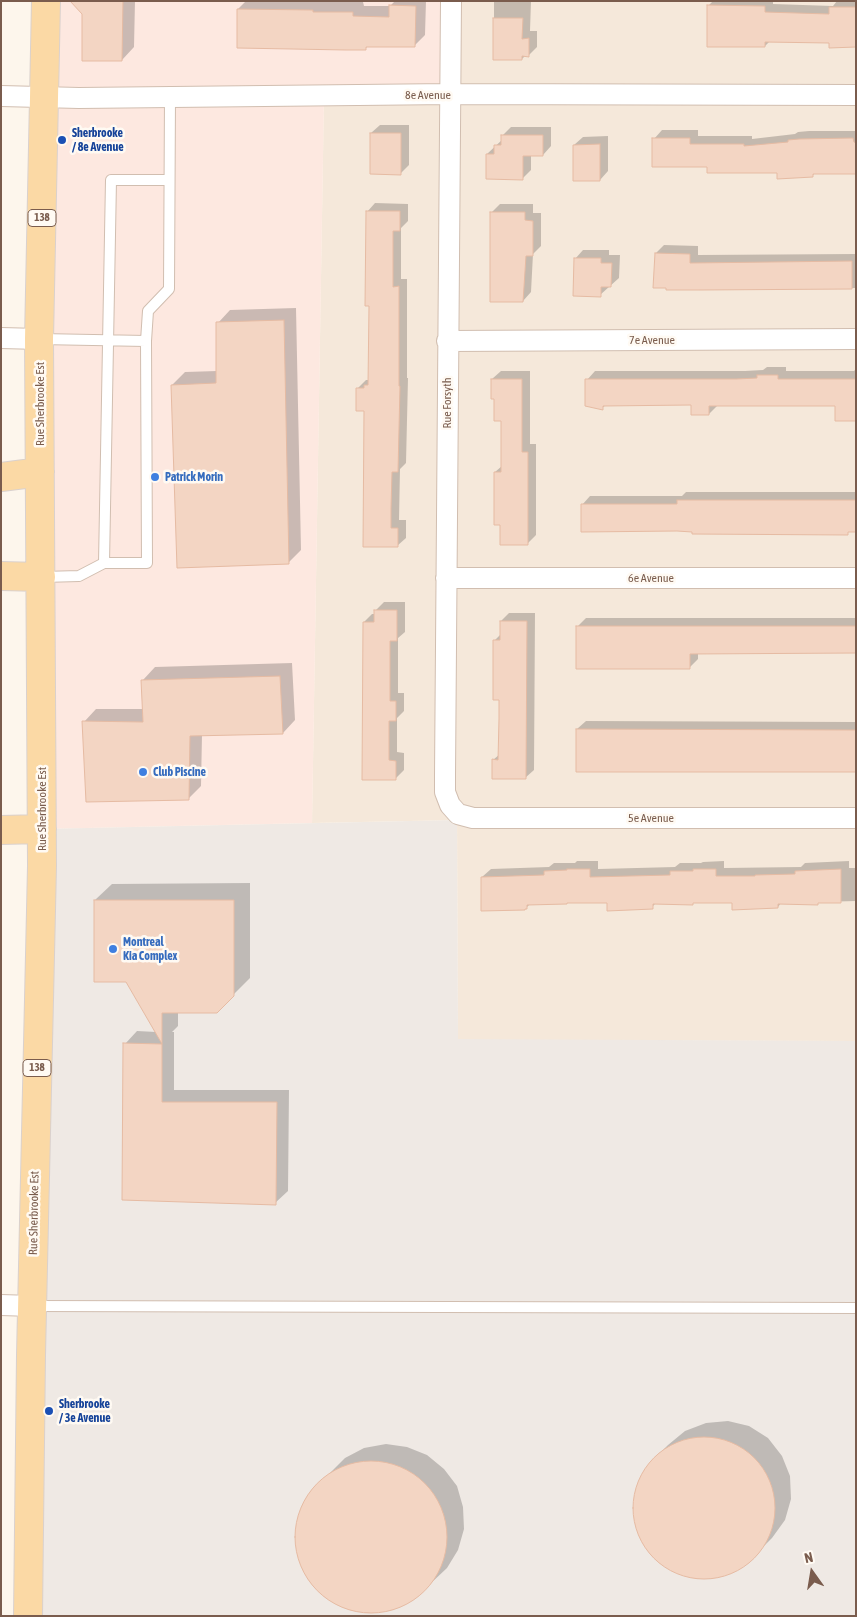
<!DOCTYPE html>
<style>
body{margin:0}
#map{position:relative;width:857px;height:1617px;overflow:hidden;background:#fdf6ec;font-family:"Asap Condensed",sans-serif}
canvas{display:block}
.frame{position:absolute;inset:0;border:2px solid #7a5c4d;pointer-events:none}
.north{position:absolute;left:787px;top:1547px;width:50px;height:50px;-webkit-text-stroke:4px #fffaf3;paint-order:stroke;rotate:347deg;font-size:14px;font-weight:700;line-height:20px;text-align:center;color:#7a5c4d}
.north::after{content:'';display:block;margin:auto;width:18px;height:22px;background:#7a5c4d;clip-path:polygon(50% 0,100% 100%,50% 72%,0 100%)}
</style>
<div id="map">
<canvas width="857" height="1617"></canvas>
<div class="frame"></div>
<div class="north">N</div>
</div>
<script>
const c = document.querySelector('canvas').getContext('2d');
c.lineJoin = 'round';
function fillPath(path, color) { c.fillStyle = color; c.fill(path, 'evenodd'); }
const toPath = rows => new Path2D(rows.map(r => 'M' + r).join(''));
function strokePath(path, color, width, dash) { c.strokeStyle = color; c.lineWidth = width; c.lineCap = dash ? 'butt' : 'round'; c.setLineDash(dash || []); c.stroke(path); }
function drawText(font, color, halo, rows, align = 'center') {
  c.font = font + ' "Asap Condensed",sans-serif'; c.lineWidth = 5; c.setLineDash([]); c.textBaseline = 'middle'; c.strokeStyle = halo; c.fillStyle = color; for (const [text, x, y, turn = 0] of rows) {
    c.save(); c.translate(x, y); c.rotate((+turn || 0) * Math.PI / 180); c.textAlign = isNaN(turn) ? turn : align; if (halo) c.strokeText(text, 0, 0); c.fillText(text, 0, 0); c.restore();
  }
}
fillPath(toPath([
 [450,1,856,1,856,1041,458,1040,457,820,312,823,324,95]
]), '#f5e8da');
fillPath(toPath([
 [51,1,450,1,450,94,324,95,312,823,42,829]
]), '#fde8e0');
fillPath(toPath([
 [457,820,458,1039,856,1041,856,1616,34,1616,42,829]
]), '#efe9e4');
fillPath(toPath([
 [81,1,135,1,134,47,122,60,84,13],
 [246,1,363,2,364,6,390,6,395,1,426,1,425,35,414,46,369,45,366,48,238,9],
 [494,1,531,1,530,31,537,31,537,47,529,55,526,55,522,59,494,59],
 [713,1,773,1,773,4,833,6,837,1,856,1,856,46,830,42,770,41,765,46,708,6],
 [380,125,409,125,409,165,401,173,371,133],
 [511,127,551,127,551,146,543,155,531,155,531,170,523,178,487,154,503,139,503,135],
 [662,130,698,130,698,136,752,136,752,139,795,134,798,132,809,131,856,131,856,173,815,173,812,176,778,171,708,166,654,139],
 [608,136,608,171,600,180,574,145,583,137],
 [375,203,408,204,408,221,401,228,401,279,407,279,407,378,408,378,406,463,400,469,399,520,406,520,406,538,397,546,365,546,365,410,358,388,366,380,370,380,370,305,367,212],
 [500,204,533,204,533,213,541,213,541,246,533,254,531,292,523,301,492,212],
 [664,245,698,246,698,255,856,254,856,288,667,289,656,253],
 [583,250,609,250,609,255,620,255,619,278,600,295,575,259],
 [296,308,301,550,288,563,172,385,185,372,217,371,218,323,230,310],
 [767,367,786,367,786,371,854,371,856,369,856,420,836,404,717,406,709,414,693,404,606,405,602,408,587,380,595,371,745,371,763,370],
 [501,371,530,371,530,444,536,444,536,535,527,544,501,524,495,472,502,466,503,419,495,397,492,379],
 [686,492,856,492,856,530,850,530,847,533,694,531,582,505,590,496,682,496],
 [384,602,405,602,405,632,398,638,398,693,404,693,404,711,397,718,397,752,404,753,404,770,395,779,363,779,364,622,372,614,375,614,375,611],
 [509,613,535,613,534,770,525,778,493,760,500,754,500,698,494,641,501,634,501,621],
 [586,618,856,618,856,652,698,653,698,659,689,668,578,626],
 [292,663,295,720,283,733,202,735,201,786,188,799,84,722,96,709,144,709,143,680,155,667],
 [586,721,856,722,856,771,577,729],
 [577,861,598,861,598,869,675,867,680,863,701,863,703,862,724,861,724,868,801,867,805,863,849,861,849,868,856,868,856,901,820,902,818,903,781,903,778,907,734,902,656,903,652,907,608,902,531,903,526,908,482,877,491,869,549,867,554,863,575,863],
 [250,883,250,978,216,1012,178,1012,178,1026,172,1032,174,1032,174,1090,289,1090,288,1191,275,1203,123,1199,125,1044,137,1031,156,1032,95,900,112,884],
 [728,1421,749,1426,768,1438,782,1456,790,1476,791,1499,785,1520,772,1538,755,1555,737,1569,716,1577,695,1577,674,1571,656,1559,643,1543,635,1523,634,1501,640,1480,651,1462,668,1445,685,1431,706,1423],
 [386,1444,407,1447,427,1455,444,1469,457,1486,463,1507,464,1529,458,1550,447,1568,413,1600,392,1610,368,1613,345,1608,325,1597,309,1580,299,1559,296,1536,300,1513,311,1492,345,1458,364,1448]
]), '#0003');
const building = toPath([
 [70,1,123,1,122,61,82,61,82,14,70,1],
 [389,5,416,6,415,47,366,47,366,50,346,50,237,48,237,9,313,10,313,12,353,12,353,16,389,17,389,5],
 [707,5,765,6,765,12,829,14,829,7,856,7,856,47,829,48,829,43,765,42,765,47,707,47,707,5],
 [493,18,523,18,522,39,529,38,529,57,522,56,522,60,493,60,493,18],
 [370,133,401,133,401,175,370,174,370,133],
 [501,135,543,135,543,156,523,156,523,180,486,179,486,154,494,154,494,145,501,145,501,135],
 [652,138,690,138,690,144,744,144,744,146,788,142,788,140,799,139,853,138,854,142,856,143,856,174,813,174,813,177,777,179,777,173,707,173,707,167,652,167,652,138],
 [600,144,600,181,573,181,573,145,600,144],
 [366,211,400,211,400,231,393,231,393,287,399,286,399,386,400,386,398,472,392,472,391,509,391,528,398,528,398,547,363,547,364,411,356,411,356,388,364,388,364,385,368,385,369,306,365,306,366,211],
 [490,212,525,212,525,220,533,221,533,256,526,256,523,302,490,302,490,212],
 [655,253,690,254,690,263,852,261,852,289,699,290,666,290,666,288,653,288,655,253],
 [574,258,601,258,601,263,612,263,611,287,601,287,601,297,573,296,574,258],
 [284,320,289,564,177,568,171,385,216,383,216,322,284,320],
 [757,375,778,375,778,379,856,379,856,421,835,421,835,406,709,406,709,415,691,415,691,405,603,406,603,410,585,406,585,379,736,379,757,378,757,375],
 [491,379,522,379,522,452,528,452,528,545,500,545,500,525,494,525,494,472,501,472,501,421,494,421,494,399,491,399,491,379],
 [677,500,856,500,856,532,848,532,848,535,692,534,692,532,677,531,581,532,581,504,677,504,677,500],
 [374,610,397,610,397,641,390,641,390,701,396,701,396,721,389,721,389,760,396,761,396,780,362,780,363,622,374,622,374,610],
 [500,621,527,621,526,779,492,779,492,759,498,760,499,719,499,700,493,700,493,640,500,640,500,621],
 [576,626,856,626,856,653,690,654,690,669,576,669,576,626],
 [280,676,283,734,190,736,189,800,86,802,82,721,143,722,141,680,280,676],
 [576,729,856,730,856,772,576,772,576,729],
 [567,869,590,869,590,877,670,875,670,871,693,871,693,869,716,869,716,876,755,876,755,875,795,874,795,871,841,869,841,903,818,903,818,905,778,904,778,908,732,910,732,903,693,903,693,905,653,904,653,909,607,911,607,903,567,903,567,904,527,905,527,909,525,909,525,910,481,911,481,877,544,875,544,871,567,870,567,869],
 [94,900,234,900,234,996,217,1013,162,1013,162,1044,126,982,94,982,94,900],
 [123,1043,162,1044,162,1102,277,1102,276,1205,122,1200,123,1043],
 '633 1508a71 71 0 1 1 142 0a71 71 0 1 1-142 0Z',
 '295 1537a76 76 0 1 1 152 0a76 76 0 1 1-152 0Z'
]);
fillPath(building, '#f3d5c3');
strokePath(building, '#e6bba3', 1);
const service = toPath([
 [40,339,146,341,148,311,169,289,170,97],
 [104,563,147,563,146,341],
 [43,577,79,576,104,563,111,180,169,180],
 [33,1306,856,1308]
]);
const minor = toPath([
 [451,1,445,775,445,792,450,805,458,814,473,818,856,818],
 [1,96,79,98,450,94,856,95],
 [1,338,39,339],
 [447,341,856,339],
 [446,578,856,578],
 [1,1305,32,1306]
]);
const primary = toPath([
 [1,477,40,472],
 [1,576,41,577],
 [1,830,42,829],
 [28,1616,31,1355,42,866,39,339,46,1]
]);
strokePath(service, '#d1beb0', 12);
strokePath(minor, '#d1beb0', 22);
strokePath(primary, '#dad1cd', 30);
strokePath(service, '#fff', 10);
strokePath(minor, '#fff', 20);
strokePath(primary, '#fbd9a5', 28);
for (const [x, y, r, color] of [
 [62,140,5,"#1a4fb4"],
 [155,477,5,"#3f7fe0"],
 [143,772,5,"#3f7fe0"],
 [113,949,5,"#3f7fe0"],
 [49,1411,5,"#1a4fb4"]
]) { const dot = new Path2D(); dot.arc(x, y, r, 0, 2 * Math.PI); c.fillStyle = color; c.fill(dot); strokePath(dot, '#fffaf3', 2); }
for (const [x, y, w] of [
 [42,218,28],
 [37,1068,28]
]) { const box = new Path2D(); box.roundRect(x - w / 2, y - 8.5, w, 17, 4); c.fillStyle = '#fffaf3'; c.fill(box); strokePath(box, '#7a5c4d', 1); }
drawText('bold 11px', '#7a5c4d', null, [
 ["138",42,218],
 ["138",37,1068]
]);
drawText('12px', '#7a5c4d', '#fffaf3', [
 ["8e Avenue",428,95],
 ["7e Avenue",652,340],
 ["Rue Forsyth",447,403,-90],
 ["Rue Sherbrooke Est",40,404,-90],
 ["6e Avenue",651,578],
 ["Rue Sherbrooke Est",42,809,-90],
 ["5e Avenue",651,818],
 ["Rue Sherbrooke Est",34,1213,-89]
]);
drawText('bold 12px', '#164399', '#fffaf3', [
 ["Sherbrooke",72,133],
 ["/ 8e Avenue",72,147],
 ["Sherbrooke",59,1404],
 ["/ 3e Avenue",59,1418]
], 'left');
drawText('bold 12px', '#366cbe', '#fffaf3', [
 ["Patrick Morin",165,477],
 ["Club Piscine",153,772],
 ["Montreal",123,942],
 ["Kia Complex",123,956]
], 'left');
</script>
